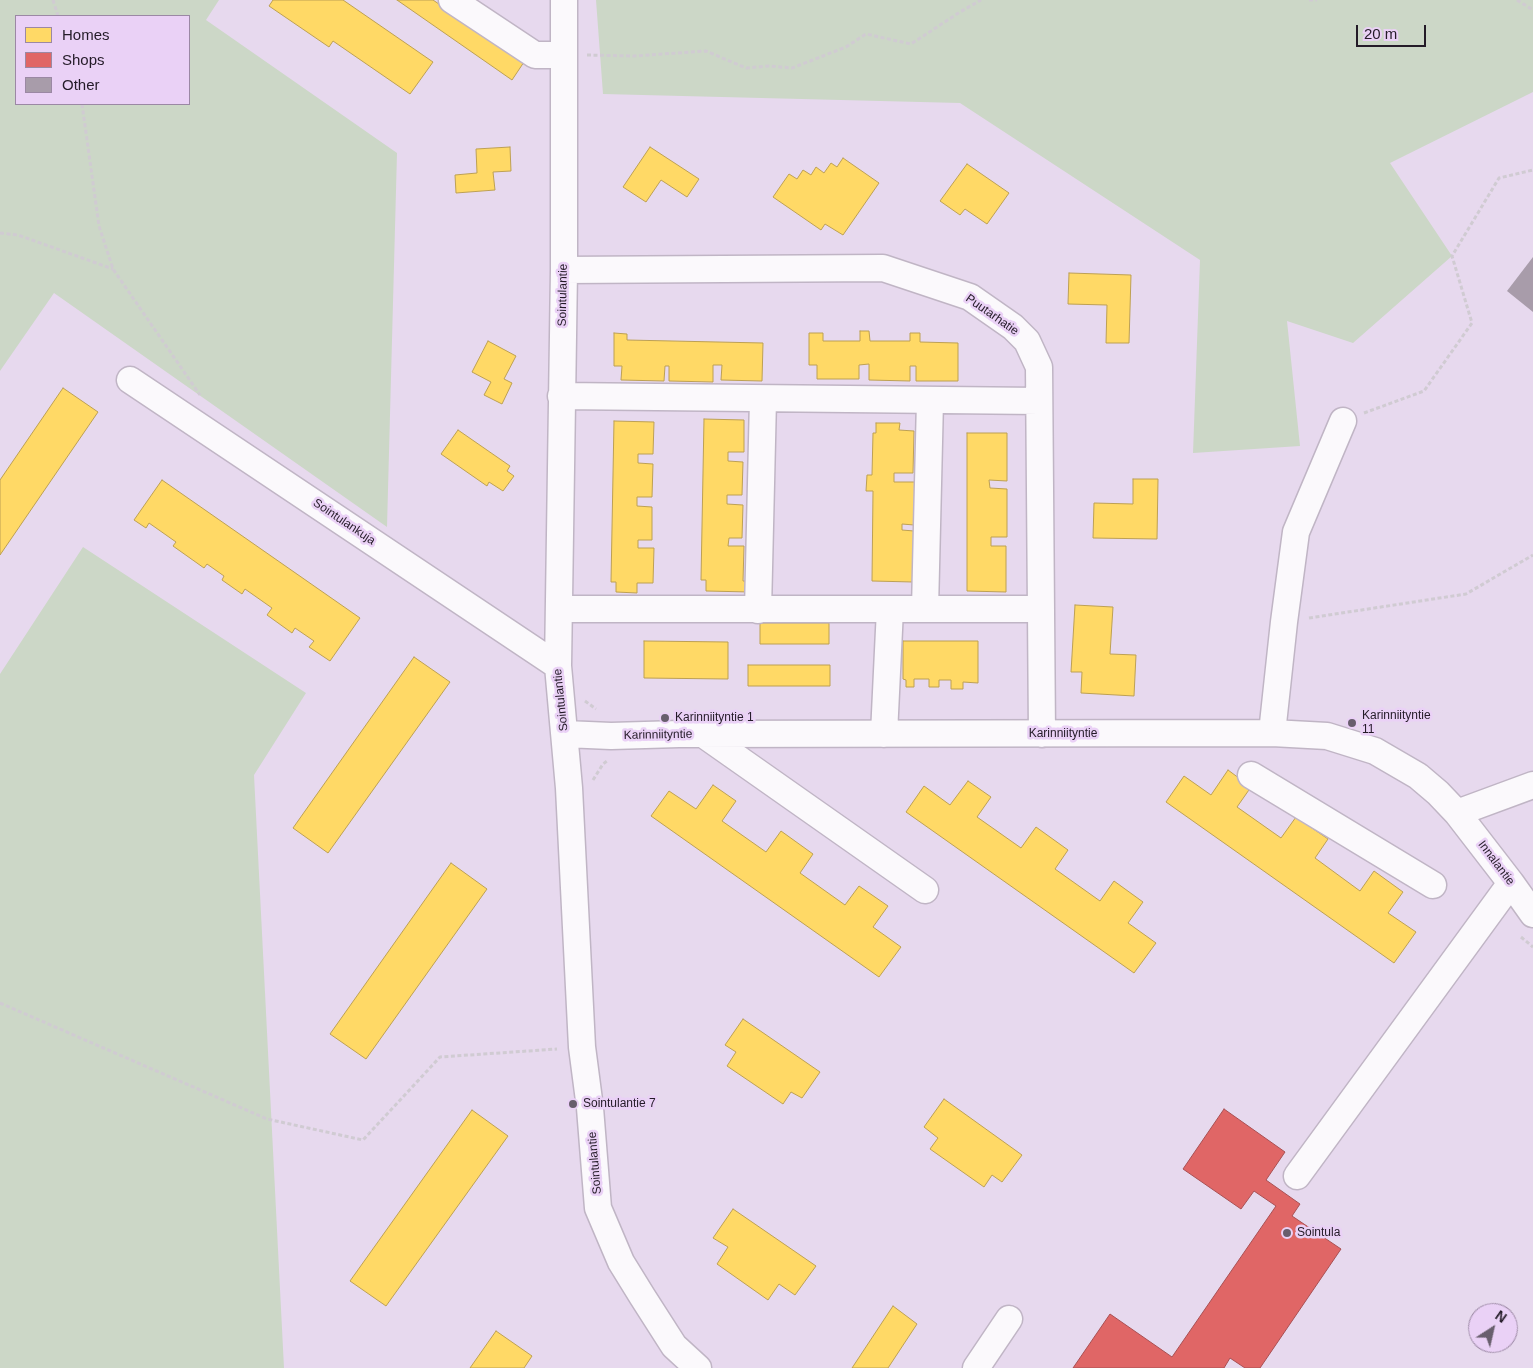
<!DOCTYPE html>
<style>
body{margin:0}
#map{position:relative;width:1533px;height:1368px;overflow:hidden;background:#e7d9ee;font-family:Helvetica,sans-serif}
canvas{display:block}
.legend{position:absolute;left:15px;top:15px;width:175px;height:90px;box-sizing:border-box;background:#ead1f6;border:1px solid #9b88a4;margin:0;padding:6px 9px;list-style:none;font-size:15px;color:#241b28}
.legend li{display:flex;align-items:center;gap:10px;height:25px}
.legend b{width:25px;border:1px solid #9b88a4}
.north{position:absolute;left:1468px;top:1303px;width:50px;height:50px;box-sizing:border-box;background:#ead1f6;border:1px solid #9b88a4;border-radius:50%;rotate:35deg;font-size:14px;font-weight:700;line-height:20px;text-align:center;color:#241b28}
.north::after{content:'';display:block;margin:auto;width:18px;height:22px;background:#685e6d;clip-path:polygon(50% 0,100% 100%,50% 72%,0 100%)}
.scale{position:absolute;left:1356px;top:25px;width:70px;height:22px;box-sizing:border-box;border:2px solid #241b28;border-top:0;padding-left:6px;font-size:15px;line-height:18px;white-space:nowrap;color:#241b28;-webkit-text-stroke:4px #ead1f6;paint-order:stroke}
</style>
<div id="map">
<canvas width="1533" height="1368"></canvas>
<ul class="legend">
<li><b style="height:14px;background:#ffd966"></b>Homes</li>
<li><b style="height:14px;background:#e06666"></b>Shops</li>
<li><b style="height:14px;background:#a89caa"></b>Other</li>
</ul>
<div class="north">N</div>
<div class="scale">20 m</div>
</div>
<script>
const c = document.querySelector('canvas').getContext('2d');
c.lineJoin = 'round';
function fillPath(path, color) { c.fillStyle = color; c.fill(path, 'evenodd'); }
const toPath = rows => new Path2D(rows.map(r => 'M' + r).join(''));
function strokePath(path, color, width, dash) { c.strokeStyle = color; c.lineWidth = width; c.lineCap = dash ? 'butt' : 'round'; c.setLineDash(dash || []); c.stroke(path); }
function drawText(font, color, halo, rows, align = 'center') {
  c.font = font + ' Helvetica,sans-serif'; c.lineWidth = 5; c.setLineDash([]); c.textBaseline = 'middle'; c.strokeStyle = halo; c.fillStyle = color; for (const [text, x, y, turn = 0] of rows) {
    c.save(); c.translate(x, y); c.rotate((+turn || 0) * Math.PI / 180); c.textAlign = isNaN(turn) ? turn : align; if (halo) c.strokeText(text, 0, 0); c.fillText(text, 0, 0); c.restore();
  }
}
fillPath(toPath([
 [0,0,219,0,206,20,397,153,387,527,54,293,0,371],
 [189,16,189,104,16,104,16,16],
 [596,0,1533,0,1533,92,1390,163,1452,256,1353,343,1287,321,1300,446,1193,453,1200,260,960,103,603,94],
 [83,547,306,693,254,775,284,1368,0,1368,0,674]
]), '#ccd7c7');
const homes = toPath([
 [273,0,343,0,433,62,410,94,333,41,329,47,269,6,273,0],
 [397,0,433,0,524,62,512,80,397,0],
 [510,147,511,171,493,172,495,190,456,193,455,175,477,173,476,149,510,147],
 [650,147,699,179,687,197,661,180,646,202,623,187,650,147],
 [843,158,879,183,843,235,825,224,821,230,773,197,789,174,797,179,803,170,811,175,816,167,824,173,831,163,837,167,843,158],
 [967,164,1009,193,987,224,965,209,960,215,940,201,967,164],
 [1069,273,1131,275,1129,343,1106,343,1107,305,1068,304,1069,273],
 [860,331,869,331,870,341,910,341,910,333,920,333,920,342,958,343,958,381,916,381,916,366,910,366,910,381,869,380,869,364,859,365,859,379,817,379,817,365,809,365,809,333,823,333,823,341,860,341,860,331],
 [614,333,627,334,627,340,763,343,762,381,721,380,722,365,713,365,713,382,669,381,669,366,665,366,664,381,621,380,622,366,614,366,614,333],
 [488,341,516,356,504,379,512,383,502,404,484,395,491,382,472,372,488,341],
 [63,388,98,412,0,555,0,480,63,388],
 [704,419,744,420,744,452,728,452,728,461,743,462,742,495,727,495,727,504,743,505,742,538,729,538,728,546,744,546,743,581,750,581,750,592,706,591,706,580,701,580,704,419],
 [614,421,654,422,653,454,638,454,638,463,653,464,652,497,637,497,637,506,652,507,652,540,638,540,638,548,654,548,653,583,637,583,637,593,616,592,616,582,611,582,614,421],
 [876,423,900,423,899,430,914,431,913,473,894,473,894,482,915,482,914,525,902,524,902,530,914,531,913,582,872,581,873,491,866,491,867,475,872,475,873,433,876,433,876,423],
 [458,430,510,466,507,471,514,476,503,491,489,482,487,486,441,454,458,430],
 [967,433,1007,433,1007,481,989,480,990,488,1007,489,1007,537,991,537,991,546,1006,546,1006,592,967,591,967,433],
 [1133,479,1158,479,1157,539,1093,538,1094,503,1133,504,1133,479],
 [162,480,360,618,330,661,309,647,314,641,295,628,292,633,267,615,272,608,245,589,242,594,222,580,224,576,207,564,204,568,173,546,176,542,149,523,146,528,134,520,162,480],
 [1075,605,1113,607,1110,654,1136,655,1134,696,1081,693,1082,672,1071,672,1075,605],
 [760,623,829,623,829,644,760,644,760,623],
 [644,641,728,642,728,679,644,678,644,641],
 [903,641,978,641,978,683,963,682,963,689,951,689,951,680,939,680,939,687,929,687,929,679,914,679,914,687,906,687,906,680,903,679,903,641],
 [414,657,450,682,328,853,293,828,414,657],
 [748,665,830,665,830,686,748,686,748,665],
 [1228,770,1251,787,1237,807,1281,838,1296,817,1328,839,1315,858,1360,891,1374,871,1403,892,1388,913,1416,932,1394,963,1166,802,1184,776,1211,795,1228,770],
 [968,781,991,797,977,817,1021,848,1036,827,1068,850,1055,869,1100,901,1114,881,1143,902,1128,923,1156,943,1134,973,906,812,924,786,950,805,968,781],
 [713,785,736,801,722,821,766,852,781,831,813,854,800,873,845,905,859,886,888,906,873,927,901,947,879,977,651,816,669,791,696,809,713,785],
 [451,863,487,889,366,1059,330,1034,451,863],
 [743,1019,820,1072,802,1098,791,1092,783,1104,727,1066,736,1052,725,1045,743,1019],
 [944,1099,1022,1155,1002,1182,992,1175,984,1187,930,1149,938,1138,924,1127,944,1099],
 [472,1110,508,1136,386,1306,350,1281,472,1110],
 [733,1209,816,1266,795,1295,779,1284,768,1300,717,1264,728,1247,713,1238,733,1209],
 [893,1306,917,1324,888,1368,852,1368,893,1306],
 [496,1331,532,1356,524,1368,470,1368,496,1331]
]);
fillPath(homes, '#ffd966');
strokePath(homes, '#bda053', 1);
const shops = toPath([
 [1224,1109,1285,1152,1266,1180,1300,1204,1292,1216,1341,1249,1260,1368,1245,1368,1230,1358,1224,1368,1073,1368,1110,1314,1172,1357,1276,1206,1254,1191,1241,1209,1183,1169,1224,1109]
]);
fillPath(shops, '#e06666');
strokePath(shops, '#a85053', 1);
fillPath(toPath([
 [1533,257,1533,312,1507,291]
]), '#a89caa');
const minor = toPath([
 [452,0,535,55,564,55],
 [564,0,564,270,558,666,569,788,582,1047,590,1108,598,1208,621,1262,642,1296,674,1346,698,1368],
 [564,270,883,268,970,297,1013,327,1027,341,1039,367,1042,734],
 [130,380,558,666],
 [561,396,1039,401],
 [559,609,1041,609],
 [925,609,930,400],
 [758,610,763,399],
 [1272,733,1284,622,1296,532,1343,421],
 [565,734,611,736,679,734,1272,733,1327,736,1375,751,1418,776,1438,793,1457,813,1511,883,1533,914],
 [703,734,925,890],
 [884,734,890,609],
 [1251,775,1433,885],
 [1457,813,1533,785],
 [1297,1176,1511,883],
 [976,1368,1009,1319]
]);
strokePath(minor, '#c0b5c5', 29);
strokePath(toPath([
 [53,0,58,16],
 [1309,0,1317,0],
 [1517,0,1533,10],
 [587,55,634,56,706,51,746,68,769,66,792,68,846,47,866,34,911,44,960,12,981,0],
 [82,104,99,226,113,269,200,395],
 [0,233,18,235,113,269],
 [1364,413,1424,391,1472,323,1452,256,1499,178,1533,170],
 [1309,618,1466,594,1533,555],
 [585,701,596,709],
 [593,780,603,764,607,761],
 [1521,937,1533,947],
 [0,1003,267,1119,363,1140,440,1057,557,1049]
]), '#d0cbd2', 3, [4, 2.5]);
strokePath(minor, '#fbf9fc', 26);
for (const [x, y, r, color] of [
 [665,718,5,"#685e6d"],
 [1352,723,5,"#685e6d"],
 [573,1104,5,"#685e6d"],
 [1287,1233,5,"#685e6d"]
]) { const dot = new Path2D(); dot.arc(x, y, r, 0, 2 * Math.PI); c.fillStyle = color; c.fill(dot); strokePath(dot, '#ead1f6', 2); }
drawText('12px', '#241b28', '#ead1f6', [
 ["Sointulantie",563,295,-89],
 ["Puutarhatie",992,315,35],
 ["Sointulankuja",344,522,34],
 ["Sointulantie",561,700,-96],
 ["Karinniityntie",1063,734],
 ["Karinniityntie",658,735,-1],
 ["Innalantie",1496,863,53],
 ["Sointulantie",595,1163,-95]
]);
drawText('12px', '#241b28', '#ead1f6', [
 ["Karinniityntie",1362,716],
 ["11",1362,730],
 ["Karinniityntie 1",675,718],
 ["Sointulantie 7",583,1104],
 ["Sointula",1297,1233]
], 'left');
</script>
